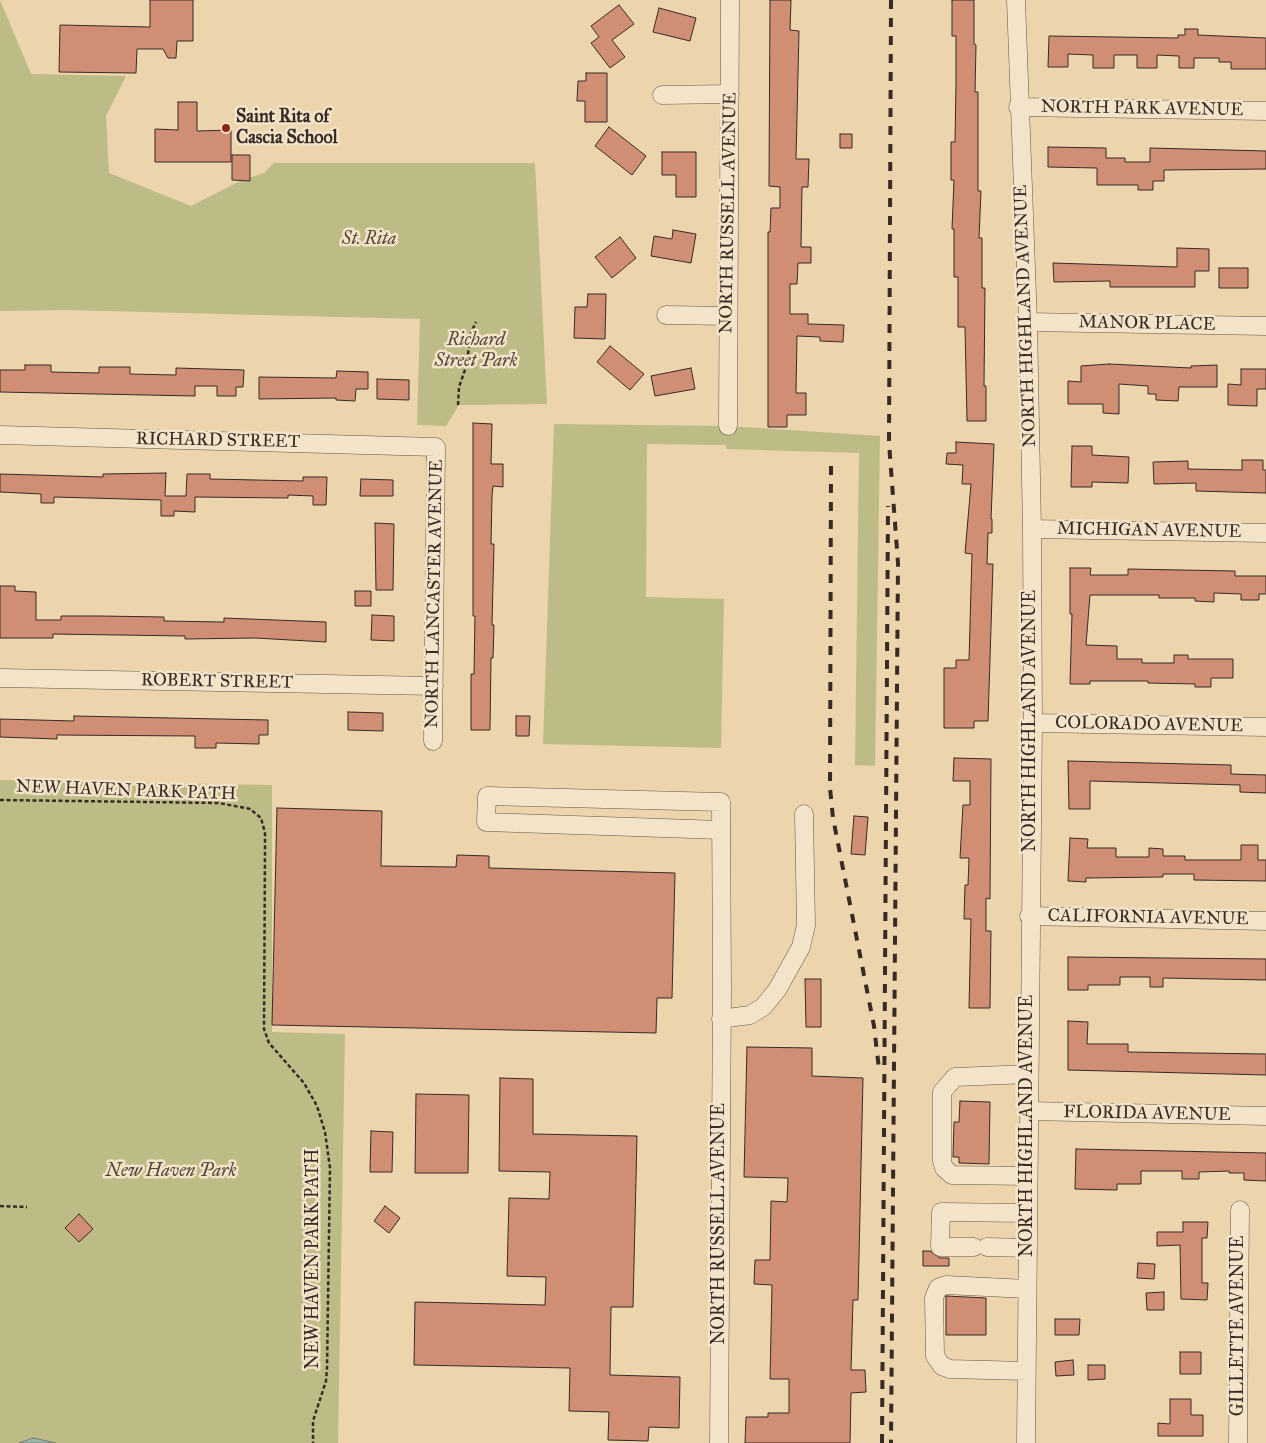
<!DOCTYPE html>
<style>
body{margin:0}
canvas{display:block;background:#ecd4ac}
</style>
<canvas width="1266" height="1443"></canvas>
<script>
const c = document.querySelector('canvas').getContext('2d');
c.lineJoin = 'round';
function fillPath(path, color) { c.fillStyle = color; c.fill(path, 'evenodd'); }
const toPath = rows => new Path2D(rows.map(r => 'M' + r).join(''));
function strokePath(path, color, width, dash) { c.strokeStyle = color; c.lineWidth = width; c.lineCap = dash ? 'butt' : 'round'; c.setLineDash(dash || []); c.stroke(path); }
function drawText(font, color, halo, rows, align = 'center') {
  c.font = font + ' "IM FELL Great Primer",serif'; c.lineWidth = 5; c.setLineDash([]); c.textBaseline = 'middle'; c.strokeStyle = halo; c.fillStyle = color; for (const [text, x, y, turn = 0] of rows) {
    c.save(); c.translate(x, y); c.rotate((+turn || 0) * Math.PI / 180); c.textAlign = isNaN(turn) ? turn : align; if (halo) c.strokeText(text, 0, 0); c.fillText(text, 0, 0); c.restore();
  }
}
fillPath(toPath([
 [0,0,31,74,126,76,106,116,109,173,191,206,242,180,264,173,274,163,535,163,547,404,459,405,446,426,417,425,420,319,65,310,0,311],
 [554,424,728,426,880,436,875,766,855,765,859,453,727,449,725,445,647,444,646,597,724,599,721,748,543,744],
 [0,780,272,785,272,1032,345,1034,338,1443,0,1443]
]), '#bdbb86');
const water = toPath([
 [33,1438,47,1441,56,1443,19,1443,33,1438]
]);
fillPath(water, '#99b8aa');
strokePath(water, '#728075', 1);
const building = toPath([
 [150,0,193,0,193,41,177,41,176,58,168,58,163,49,137,49,136,73,59,72,60,25,150,27,150,0],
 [770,0,791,0,790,30,799,31,796,159,809,159,808,187,802,187,801,247,811,247,811,263,798,263,797,284,790,284,790,314,808,314,808,324,844,325,843,342,820,341,820,337,797,336,796,393,806,393,806,415,787,415,787,427,768,427,768,232,770,232,771,208,780,208,780,187,769,186,770,0],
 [952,0,974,0,974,44,976,45,975,92,978,92,978,191,981,191,979,238,982,238,982,288,985,288,984,386,986,386,986,421,967,421,965,327,958,327,958,277,954,277,954,229,952,229,954,180,951,180,951,142,955,142,956,83,956,36,952,36,952,0],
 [619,5,634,24,612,40,625,57,610,68,591,43,599,37,591,26,619,5],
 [659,8,696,18,690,41,653,32,659,8],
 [1185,29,1198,29,1198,35,1266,38,1266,69,1231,69,1231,62,1219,62,1219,58,1194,58,1194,68,1179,68,1179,56,1157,55,1157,68,1137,68,1137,55,1114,55,1114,68,1093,68,1093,55,1068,54,1068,67,1048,67,1049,36,1178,38,1178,35,1185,35,1185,29],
 [586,73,607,73,607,122,585,122,585,101,577,101,578,81,586,81,586,73],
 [178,102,197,102,197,131,231,130,231,162,155,162,155,129,178,130,178,102],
 [609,127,646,156,632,175,595,146,609,127],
 [840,134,852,134,852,148,840,148,840,134],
 [1048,147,1106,148,1106,158,1125,158,1125,162,1150,162,1150,148,1266,151,1266,169,1164,170,1164,181,1153,181,1153,190,1138,190,1138,185,1097,185,1097,168,1048,167,1048,147],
 [662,152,696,152,696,197,676,197,676,175,662,175,662,152],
 [232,155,250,155,250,181,232,180,232,155],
 [673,230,696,234,691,263,651,256,654,236,672,239,673,230],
 [620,237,636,258,612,278,595,257,620,237],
 [1177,248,1209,249,1209,271,1195,271,1195,287,1110,287,1110,281,1054,282,1053,263,1177,267,1177,248],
 [1219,268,1248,268,1248,288,1219,288,1219,268],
 [588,294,606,294,605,339,574,338,575,307,587,307,588,294],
 [610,346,644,374,630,390,597,362,610,346],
 [1109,364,1191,368,1191,366,1217,365,1217,387,1179,387,1178,401,1156,400,1156,394,1148,394,1148,386,1119,384,1119,414,1103,413,1103,404,1068,404,1068,381,1081,382,1081,366,1109,364],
 [25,365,51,365,51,372,99,373,99,367,130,367,130,374,176,375,176,368,244,370,243,387,236,387,236,396,217,396,217,386,195,386,195,396,0,392,0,370,25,370,25,365],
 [691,368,695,389,655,396,651,376,691,368],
 [1241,369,1266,369,1266,389,1257,389,1257,406,1228,405,1228,384,1241,385,1241,369],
 [337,371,368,372,368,389,356,389,355,401,336,400,336,398,259,399,259,377,336,378,337,371],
 [377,379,409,380,409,400,377,399,377,379],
 [473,423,492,424,491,464,503,464,503,487,493,486,492,496,491,544,494,544,492,625,494,625,493,658,491,658,490,730,471,730,471,674,474,674,475,616,473,616,473,423],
 [956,442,994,444,991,519,992,519,992,533,988,533,987,564,993,564,988,721,974,721,974,728,944,728,944,668,956,668,956,660,969,660,972,554,965,553,971,484,962,484,963,465,946,464,947,453,956,453,956,442],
 [1072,446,1092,446,1092,455,1129,457,1128,483,1092,482,1092,487,1071,487,1072,446],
 [1242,460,1263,460,1263,470,1266,470,1266,493,1196,491,1196,483,1154,484,1153,462,1188,461,1188,469,1242,470,1242,460],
 [166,473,165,496,186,496,187,474,210,474,210,479,303,481,303,477,327,477,326,505,313,505,313,496,288,495,288,498,195,497,195,512,174,511,174,516,161,516,161,500,54,497,54,503,41,503,41,494,0,492,0,474,103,477,103,474,166,473],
 [361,479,393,480,393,496,360,496,361,479],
 [375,523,394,524,393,590,376,590,375,523],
 [1070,568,1091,568,1090,575,1128,575,1128,569,1235,571,1235,576,1266,576,1266,594,1259,594,1259,600,1241,600,1241,594,1214,593,1214,602,1195,601,1195,598,1159,598,1159,595,1090,595,1086,645,1117,646,1117,659,1142,659,1142,663,1174,663,1174,655,1188,655,1188,659,1233,659,1233,678,1211,678,1211,687,1195,687,1195,684,1148,683,1148,681,1090,681,1090,684,1070,684,1072,614,1070,614,1070,568],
 [0,586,15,586,15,591,36,592,36,620,61,620,61,616,100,616,164,617,164,621,224,622,224,618,326,622,326,642,255,638,185,639,185,636,53,634,53,638,0,638,0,586],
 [355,591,371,591,371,606,355,606,355,591],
 [372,615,394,616,394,641,371,640,372,615],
 [348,712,383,713,383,731,348,730,348,712],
 [74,716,268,720,268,735,259,735,259,744,216,743,216,748,195,748,195,736,57,735,57,739,0,737,0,719,74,721,74,716],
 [516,716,530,716,529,736,516,736,516,716],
 [954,758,991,759,990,899,986,898,986,931,991,931,990,1008,969,1008,971,919,964,919,965,885,968,885,969,858,960,858,963,805,970,805,970,781,953,781,954,758],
 [1068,761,1231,765,1231,774,1266,775,1266,793,1240,792,1240,785,1090,781,1090,809,1069,809,1068,761],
 [277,808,382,811,381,866,456,867,457,855,489,856,489,868,675,873,672,998,657,998,656,1033,272,1025,277,808],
 [854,816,868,817,865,855,851,854,854,816],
 [1070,838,1088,839,1087,848,1116,848,1116,857,1149,857,1149,848,1163,849,1163,856,1185,856,1185,860,1241,860,1241,845,1258,845,1258,860,1266,860,1266,881,1194,880,1194,874,1163,874,1163,877,1086,878,1086,882,1068,881,1070,838],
 [1068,957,1266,959,1266,980,1163,978,1163,987,1150,987,1150,977,1120,977,1120,985,1088,985,1088,990,1068,990,1068,957],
 [805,979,821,979,821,1027,806,1027,805,979],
 [1068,1021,1088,1022,1087,1044,1128,1044,1128,1052,1266,1054,1266,1075,1068,1070,1068,1021],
 [747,1047,812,1048,812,1076,863,1078,858,1300,853,1300,851,1370,865,1370,866,1392,851,1393,850,1443,745,1443,746,1417,768,1417,768,1413,789,1413,789,1379,770,1379,772,1285,754,1284,755,1260,770,1260,771,1201,787,1202,788,1178,744,1177,747,1047],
 [500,1078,533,1079,533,1134,637,1136,633,1307,611,1307,610,1375,680,1377,679,1428,649,1427,648,1441,608,1440,609,1412,569,1411,570,1368,414,1365,415,1302,545,1305,546,1277,507,1276,509,1198,549,1199,550,1172,499,1171,500,1078],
 [416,1094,469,1095,468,1173,415,1173,416,1094],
 [960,1101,990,1102,989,1164,959,1163,959,1157,953,1157,954,1122,959,1122,960,1101],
 [371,1131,393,1132,392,1172,370,1172,371,1131],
 [1076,1149,1266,1153,1266,1181,1244,1180,1244,1173,1229,1173,1229,1171,1199,1172,1199,1179,1182,1179,1182,1171,1141,1171,1141,1184,1117,1184,1117,1190,1075,1189,1076,1149],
 [385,1206,400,1218,389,1233,374,1221,385,1206],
 [79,1214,93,1229,79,1242,65,1228,79,1214],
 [1183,1222,1208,1222,1207,1238,1202,1238,1202,1283,1208,1283,1207,1300,1181,1299,1180,1245,1157,1246,1157,1232,1183,1232,1183,1222],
 [923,1251,930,1251,940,1258,949,1258,949,1266,923,1266,923,1251],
 [1138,1263,1155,1264,1154,1279,1137,1278,1138,1263],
 [1164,1292,1164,1310,1147,1310,1146,1293,1164,1292],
 [946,1296,986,1298,986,1335,946,1335,946,1296],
 [1055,1319,1080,1319,1079,1335,1055,1335,1055,1319],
 [1180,1352,1201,1352,1201,1374,1180,1374,1180,1352],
 [1073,1360,1074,1375,1056,1376,1055,1362,1073,1360],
 [1088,1365,1105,1365,1105,1379,1088,1380,1088,1365],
 [1170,1399,1191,1399,1191,1415,1203,1415,1203,1436,1158,1436,1158,1423,1170,1424,1170,1399]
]);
fillPath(building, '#d08e75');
strokePath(building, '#382b26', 1);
const minor = toPath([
 [1016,0,1028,322,1032,529,1033,723,1026,1443],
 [662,95,730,94],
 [1018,107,1266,111],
 [666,315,728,316],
 [1028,322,1266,326],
 [728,426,730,0],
 [0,435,436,447,433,741],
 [1032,529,1266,533],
 [0,678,434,686],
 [1033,723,1266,727],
 [1029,916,1266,921],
 [721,1019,750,1015,763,1007,777,990,801,947,806,925,804,814],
 [1028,1111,1266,1116],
 [1028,1176,952,1175,944,1168,942,1161,942,1092,955,1077,1029,1074],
 [974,1247,940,1247,941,1212,1028,1213],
 [987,1247,1028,1248],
 [1026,1371,950,1369,942,1366,935,1356,934,1298,938,1288,946,1285,1027,1289],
 [719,1443,722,990,721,802,487,796,486,822,721,830],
 [1238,1443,1240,1210]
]);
strokePath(minor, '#655548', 19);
strokePath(toPath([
 [458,405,459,387,467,364,470,335,476,322],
 [0,800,219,803,250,809,261,818,265,833,265,851,264,1029,269,1043,304,1083,317,1106,325,1132,330,1168,327,1368,326,1381,313,1421,313,1443],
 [0,1206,27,1207]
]), '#382b26', 2.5, [4, 2.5]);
strokePath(minor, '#f3e3c9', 18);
strokePath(toPath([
 [891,0,889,443,898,563,891,1443],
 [831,466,830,788,833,818,874,1026,879,1069],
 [882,1443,888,506]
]), '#382b26', 4, [9, 9]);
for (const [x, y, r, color] of [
 [226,128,5,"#8f2418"]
]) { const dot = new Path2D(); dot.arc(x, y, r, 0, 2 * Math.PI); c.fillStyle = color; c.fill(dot); strokePath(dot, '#f3e3c9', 2); }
drawText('18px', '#382b26', '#f3e3c9', [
 ["NORTH PARK AVENUE",1142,109,1],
 ["NORTH RUSSELL AVENUE",729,213,-89],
 ["NORTH HIGHLAND AVENUE",1026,316,-92],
 ["MANOR PLACE",1147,324,1],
 ["RICHARD STREET",218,441,1],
 ["MICHIGAN AVENUE",1149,531,1],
 ["NORTH LANCASTER AVENUE",435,594,-89],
 ["ROBERT STREET",217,682,1],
 ["NORTH HIGHLAND AVENUE",1031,721,-90],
 ["COLORADO AVENUE",1149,725,1],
 ["NEW HAVEN PARK PATH",126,791,2],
 ["CALIFORNIA AVENUE",1148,918,1],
 ["FLORIDA AVENUE",1147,1114,1],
 ["NORTH HIGHLAND AVENUE",1028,1126,-90],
 ["NORTH RUSSELL AVENUE",720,1224,-90],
 ["NEW HAVEN PARK PATH",314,1259,-90],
 ["GILLETTE AVENUE",1239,1326,-90]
]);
drawText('bold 18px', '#382b26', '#f3e3c9', [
 ["Saint Rita of",236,118],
 ["Cascia School",236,139]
], 'left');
drawText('italic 18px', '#534839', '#f3e3c9', [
 ["St. Rita",369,240],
 ["Richard",476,341],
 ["Street Park",476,362],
 ["New Haven Park",171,1172]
]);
</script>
